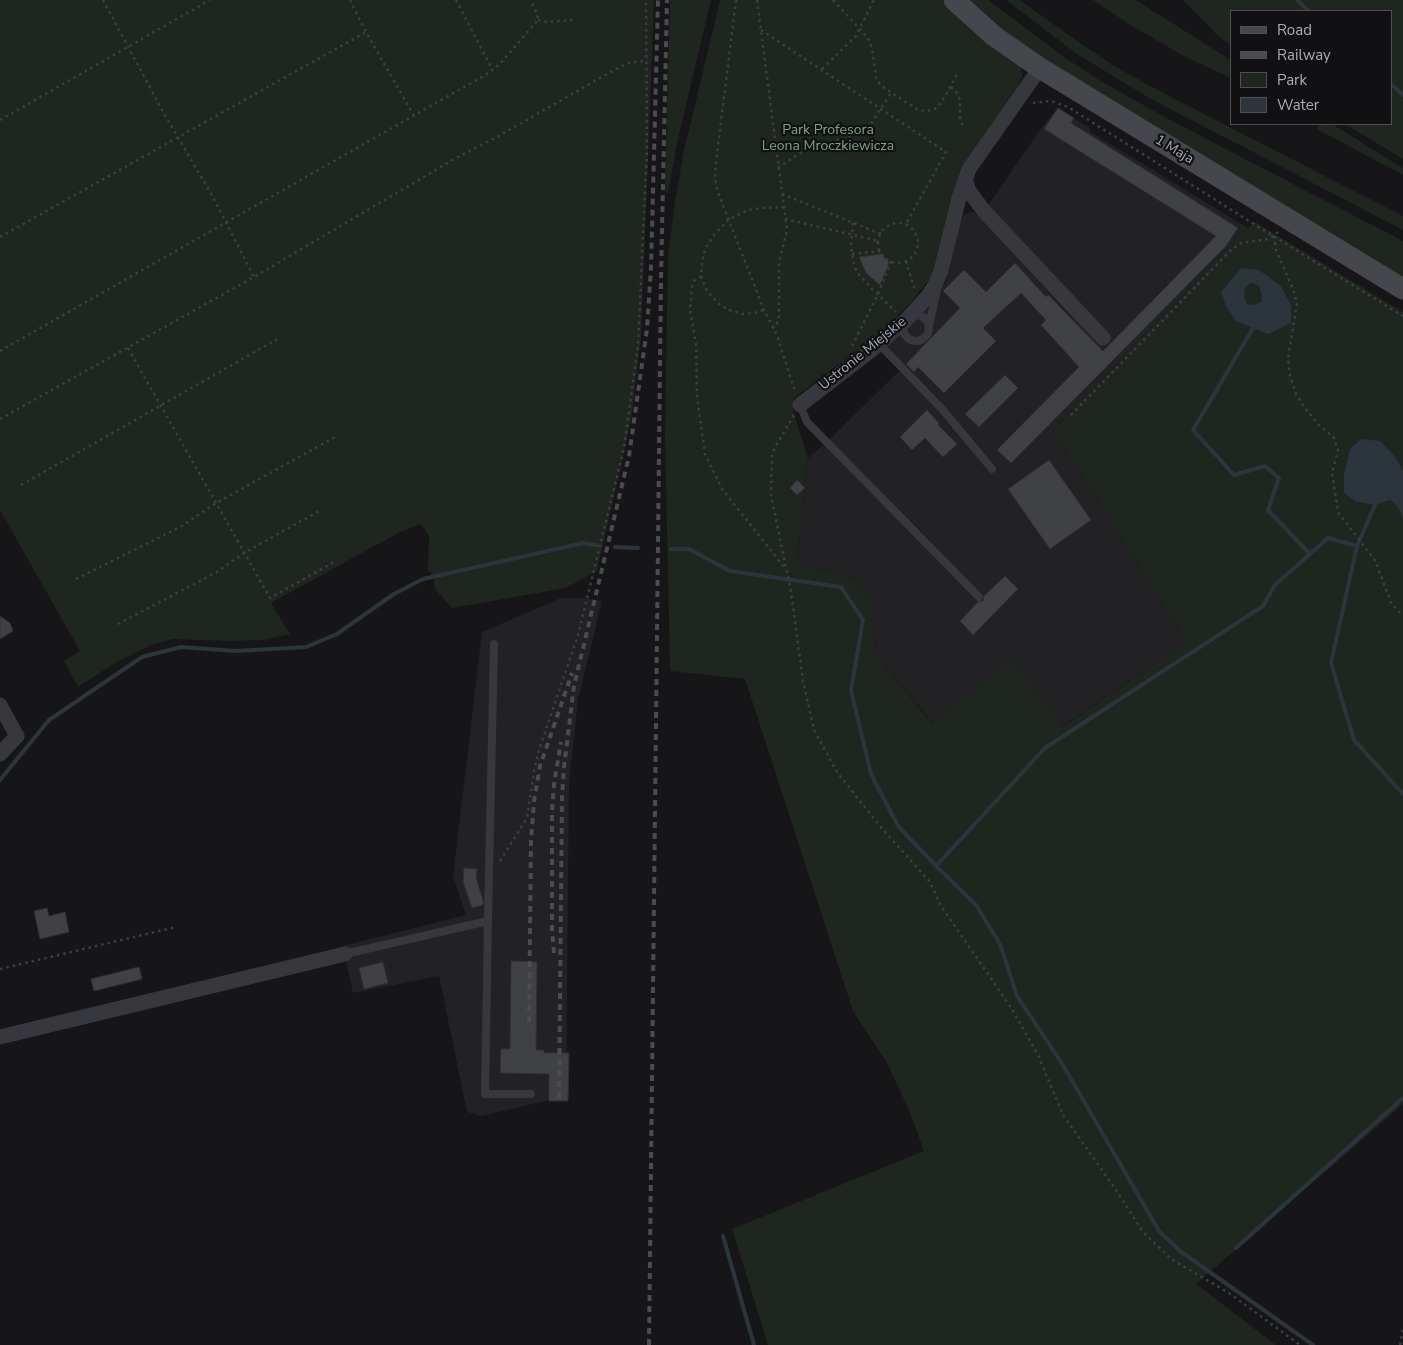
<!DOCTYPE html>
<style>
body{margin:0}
#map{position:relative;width:1403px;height:1345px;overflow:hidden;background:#161618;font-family:"Nunito Sans",sans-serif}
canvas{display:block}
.legend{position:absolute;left:1230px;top:10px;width:162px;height:115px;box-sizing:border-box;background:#111113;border:1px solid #4d4f55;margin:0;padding:6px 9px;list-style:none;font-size:15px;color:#a8adb8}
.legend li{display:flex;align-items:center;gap:10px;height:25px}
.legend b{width:25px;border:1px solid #4d4f55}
</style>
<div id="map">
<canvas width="1403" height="1345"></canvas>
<ul class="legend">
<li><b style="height:6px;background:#45474d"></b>Road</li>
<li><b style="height:6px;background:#4a4c52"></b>Railway</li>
<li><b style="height:14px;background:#1e261f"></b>Park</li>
<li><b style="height:14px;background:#2c353c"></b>Water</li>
</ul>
</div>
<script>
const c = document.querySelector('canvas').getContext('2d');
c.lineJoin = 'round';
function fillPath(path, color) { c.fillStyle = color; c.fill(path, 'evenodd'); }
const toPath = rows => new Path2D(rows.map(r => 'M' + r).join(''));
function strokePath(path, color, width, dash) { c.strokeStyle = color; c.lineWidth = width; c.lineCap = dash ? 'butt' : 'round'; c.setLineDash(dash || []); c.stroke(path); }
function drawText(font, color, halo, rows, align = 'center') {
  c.font = font + ' "Nunito Sans",sans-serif'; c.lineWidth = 4.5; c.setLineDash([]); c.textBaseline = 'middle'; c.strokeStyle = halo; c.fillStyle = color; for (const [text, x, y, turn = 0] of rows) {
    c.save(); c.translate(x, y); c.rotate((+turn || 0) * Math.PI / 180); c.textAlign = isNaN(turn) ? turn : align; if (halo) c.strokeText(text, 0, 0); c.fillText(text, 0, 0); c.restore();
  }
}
fillPath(toPath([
 [1058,108,1090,128,1089,131,1248,228,1053,430,1186,641,1062,727,1012,658,933,724,876,654,873,601,855,578,797,563,808,458,827,442,904,366,885,345,938,294,947,280,960,222,965,214,973,212,980,217,1042,127],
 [561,598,586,598,602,601,578,700,569,784,566,1096,482,1116,467,1112,439,976,353,993,343,946,466,915,453,876,482,632]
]), '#222225');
fillPath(toPath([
 [0,0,654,0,641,338,631,421,597,571,566,588,452,608,435,589,434,578,428,570,429,536,421,524,400,532,271,603,290,634,263,640,229,641,173,639,151,645,115,663,78,687,64,661,80,651,0,510],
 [670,0,711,0,678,139,668,193,665,192],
 [720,0,941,0,990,43,1021,66,1022,76,1017,87,962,167,937,261,930,278,914,299,879,334,794,398,793,411,808,458,797,563,855,578,873,601,876,654,932,724,1012,658,1063,727,1186,641,1053,430,1248,228,1255,222,1403,312,1403,1104,1196,1284,1276,1345,768,1345,732,1229,924,1151,909,1110,887,1063,853,1011,745,679,670,671,665,435,668,254,675,202,683,155],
 [964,0,988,0,1064,57,1104,83,1172,121,1403,241,1403,283,1044,62],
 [1006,0,1020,0,1077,41,1116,67,1167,95,1403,216,1403,230,1151,99,1077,54],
 [1093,0,1136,0,1232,61,1232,79,1182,55,1132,26],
 [1183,0,1403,0,1403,159,1345,124,1392,124,1392,11,1232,11,1232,46,1217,35],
 [1319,124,1332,124,1403,168,1403,175,1317,129]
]), '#1e261f');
fillPath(toPath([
 [1241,268,1259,270,1281,286,1291,305,1291,323,1268,334,1236,321,1226,306,1221,292],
 [1250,283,1259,285,1262,297,1261,302,1253,305,1247,304,1244,298,1245,288],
 [1361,439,1380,441,1393,454,1403,471,1403,518,1398,507,1390,500,1375,505,1355,501,1344,493,1344,475,1350,449]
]), '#2c353c');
strokePath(toPath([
 [1297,0,1309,11],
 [1392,85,1403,95],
 [1253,328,1193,430,1234,475,1265,466,1279,478,1268,510,1310,554],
 [1357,546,1331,663,1354,740,1403,794],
 [615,547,638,548],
 [671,549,689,549,730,571,841,587,863,620,851,690,871,774,898,826,936,866,976,905,1000,944,1017,996,1063,1065,1159,1231,1180,1251,1313,1345],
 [0,780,49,720,142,657,181,647,236,651,306,647,337,634,394,594,423,579,583,543,597,545],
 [936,866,1045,748,1263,606,1275,585,1328,538,1357,546,1375,505],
 [723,1236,754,1345],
 [1236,1248,1403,1098]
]), '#2c353c', 4);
const building = toPath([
 [1058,108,1074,118,1071,123,1238,228,1226,246,1011,463,997,450,1079,367,1041,325,1046,320,1021,293,983,328,996,341,944,393,918,367,914,372,906,364,960,308,943,291,964,270,986,292,1015,263,1046,297,1048,295,1103,351,1216,236,1044,129,1058,108],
 [881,254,889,263,880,285,866,273,859,257,881,254],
 [1005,375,1018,388,979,427,965,414,1005,375],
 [927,410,939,423,938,425,957,444,943,457,925,438,912,450,900,437,927,410],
 [1049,460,1091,520,1050,549,1008,489,1049,460],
 [797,480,805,488,797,495,790,488,797,480],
 [1005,576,1018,589,973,635,960,621,978,602,983,601,984,596,1005,576],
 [0,616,10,623,13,631,0,639,0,616],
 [464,868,477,869,476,878,483,900,483,905,472,908,463,882,464,868],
 [47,908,49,916,65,912,69,932,40,939,34,911,47,908],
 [511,961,537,962,536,1050,544,1050,544,1053,569,1053,568,1101,549,1101,549,1074,500,1073,501,1049,510,1049,511,961],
 [383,962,388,983,364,989,359,968,383,962],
 [139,967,142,979,94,991,91,979,139,967]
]);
fillPath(building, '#404145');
strokePath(building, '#303034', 1);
strokePath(toPath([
 [103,0,162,110,213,197,254,277],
 [350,0,366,32,414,116],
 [456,0,492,69],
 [736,0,716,162,715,176,717,190,764,310,777,335,795,392],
 [757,0,787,230,779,263,779,316,777,324,773,328],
 [833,0,868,38,872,48,876,77,880,85,918,110,927,111,935,109,941,103,957,75],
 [538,20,547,22,573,20],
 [761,30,946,152,906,224],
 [822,69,856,36,874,0],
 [951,87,957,93,960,100,960,119,963,127],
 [1033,103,1051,101,1068,107,1257,226,1403,316],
 [0,120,210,0],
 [778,168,800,153,811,148,850,136,862,130,872,122,891,93],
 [782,194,881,234],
 [785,219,879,241],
 [853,223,851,246,854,264,857,272,870,287,896,312],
 '878 243a20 20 0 1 1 40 0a20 20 0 1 1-40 0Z',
 [1274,236,1276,250,1293,289,1297,303,1288,358,1290,376,1296,394,1304,407,1319,425,1334,438,1338,450,1332,473,1338,512,1376,562,1391,603,1403,616],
 [0,237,366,32],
 [852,254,880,251],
 [906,261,915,290],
 [701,276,694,281,692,287,690,309,696,345,697,397,705,454,722,489,784,567],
 [763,310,755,313,743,314,729,310,719,304,707,291,701,276,702,263,705,249,714,235,728,220,748,210,762,208,784,207],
 [852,346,878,294,891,261],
 [128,348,270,598,336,561],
 [0,351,487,74,499,65,538,20,537,13,530,0],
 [794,415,775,447,772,457,771,495,791,592,803,681,814,730,837,772,879,825,930,882,941,906,1012,1009,1038,1055,1063,1115,1116,1190,1143,1232,1171,1259,1229,1293,1300,1345],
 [1071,415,1231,250,1241,243,1269,239,1278,232],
 [0,419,254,277,456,158,495,138,609,73,628,63,646,61],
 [21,485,281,337],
 [76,579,182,526,216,503,337,436],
 [118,624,217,572,244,553,321,510],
 [500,861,527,818,534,771,539,750,578,635,624,448,638,345,647,150,646,0],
 [0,969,176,927],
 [1400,1345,1403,1328]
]), '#3d3f44', 2.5, [2.5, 4]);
strokePath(toPath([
 '903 328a13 13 0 1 1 26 0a13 13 0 1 1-26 0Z',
 [929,326,937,289],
 [879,344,942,409,992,469],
 [800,405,807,422,979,597],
 [488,921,494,644],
 [345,954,488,921,485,1094,531,1094]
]), '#37383d', 8);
strokePath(toPath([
 [965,179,969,191,984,211,1103,338],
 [800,405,879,344,906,320,928,296,935,285,941,271,959,198,969,169,1040,68],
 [0,705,17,736,0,754],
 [0,1037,345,954]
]), '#37383d', 15);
strokePath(toPath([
 [954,0,994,36,1040,68,1403,289]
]), '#45474d', 21);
strokePath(toPath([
 [554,953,552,929,552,812,554,784,561,742],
 [529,1022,531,841,534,801,540,766,572,673],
 [559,1098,562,797,564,767,574,686,629,456,647,329,651,268,658,0],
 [649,1345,661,277,667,0]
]), '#4a4c52', 4, [6, 5]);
drawText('14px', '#7fa381', '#111113', [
 ["Park Profesora",828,131],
 ["Leona Mroczkiewicza",828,147]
]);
drawText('14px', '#a8adb8', '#111113', [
 ["1 Maja",1174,150,31],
 ["Ustronie Miejskie",863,354,-39]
]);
</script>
